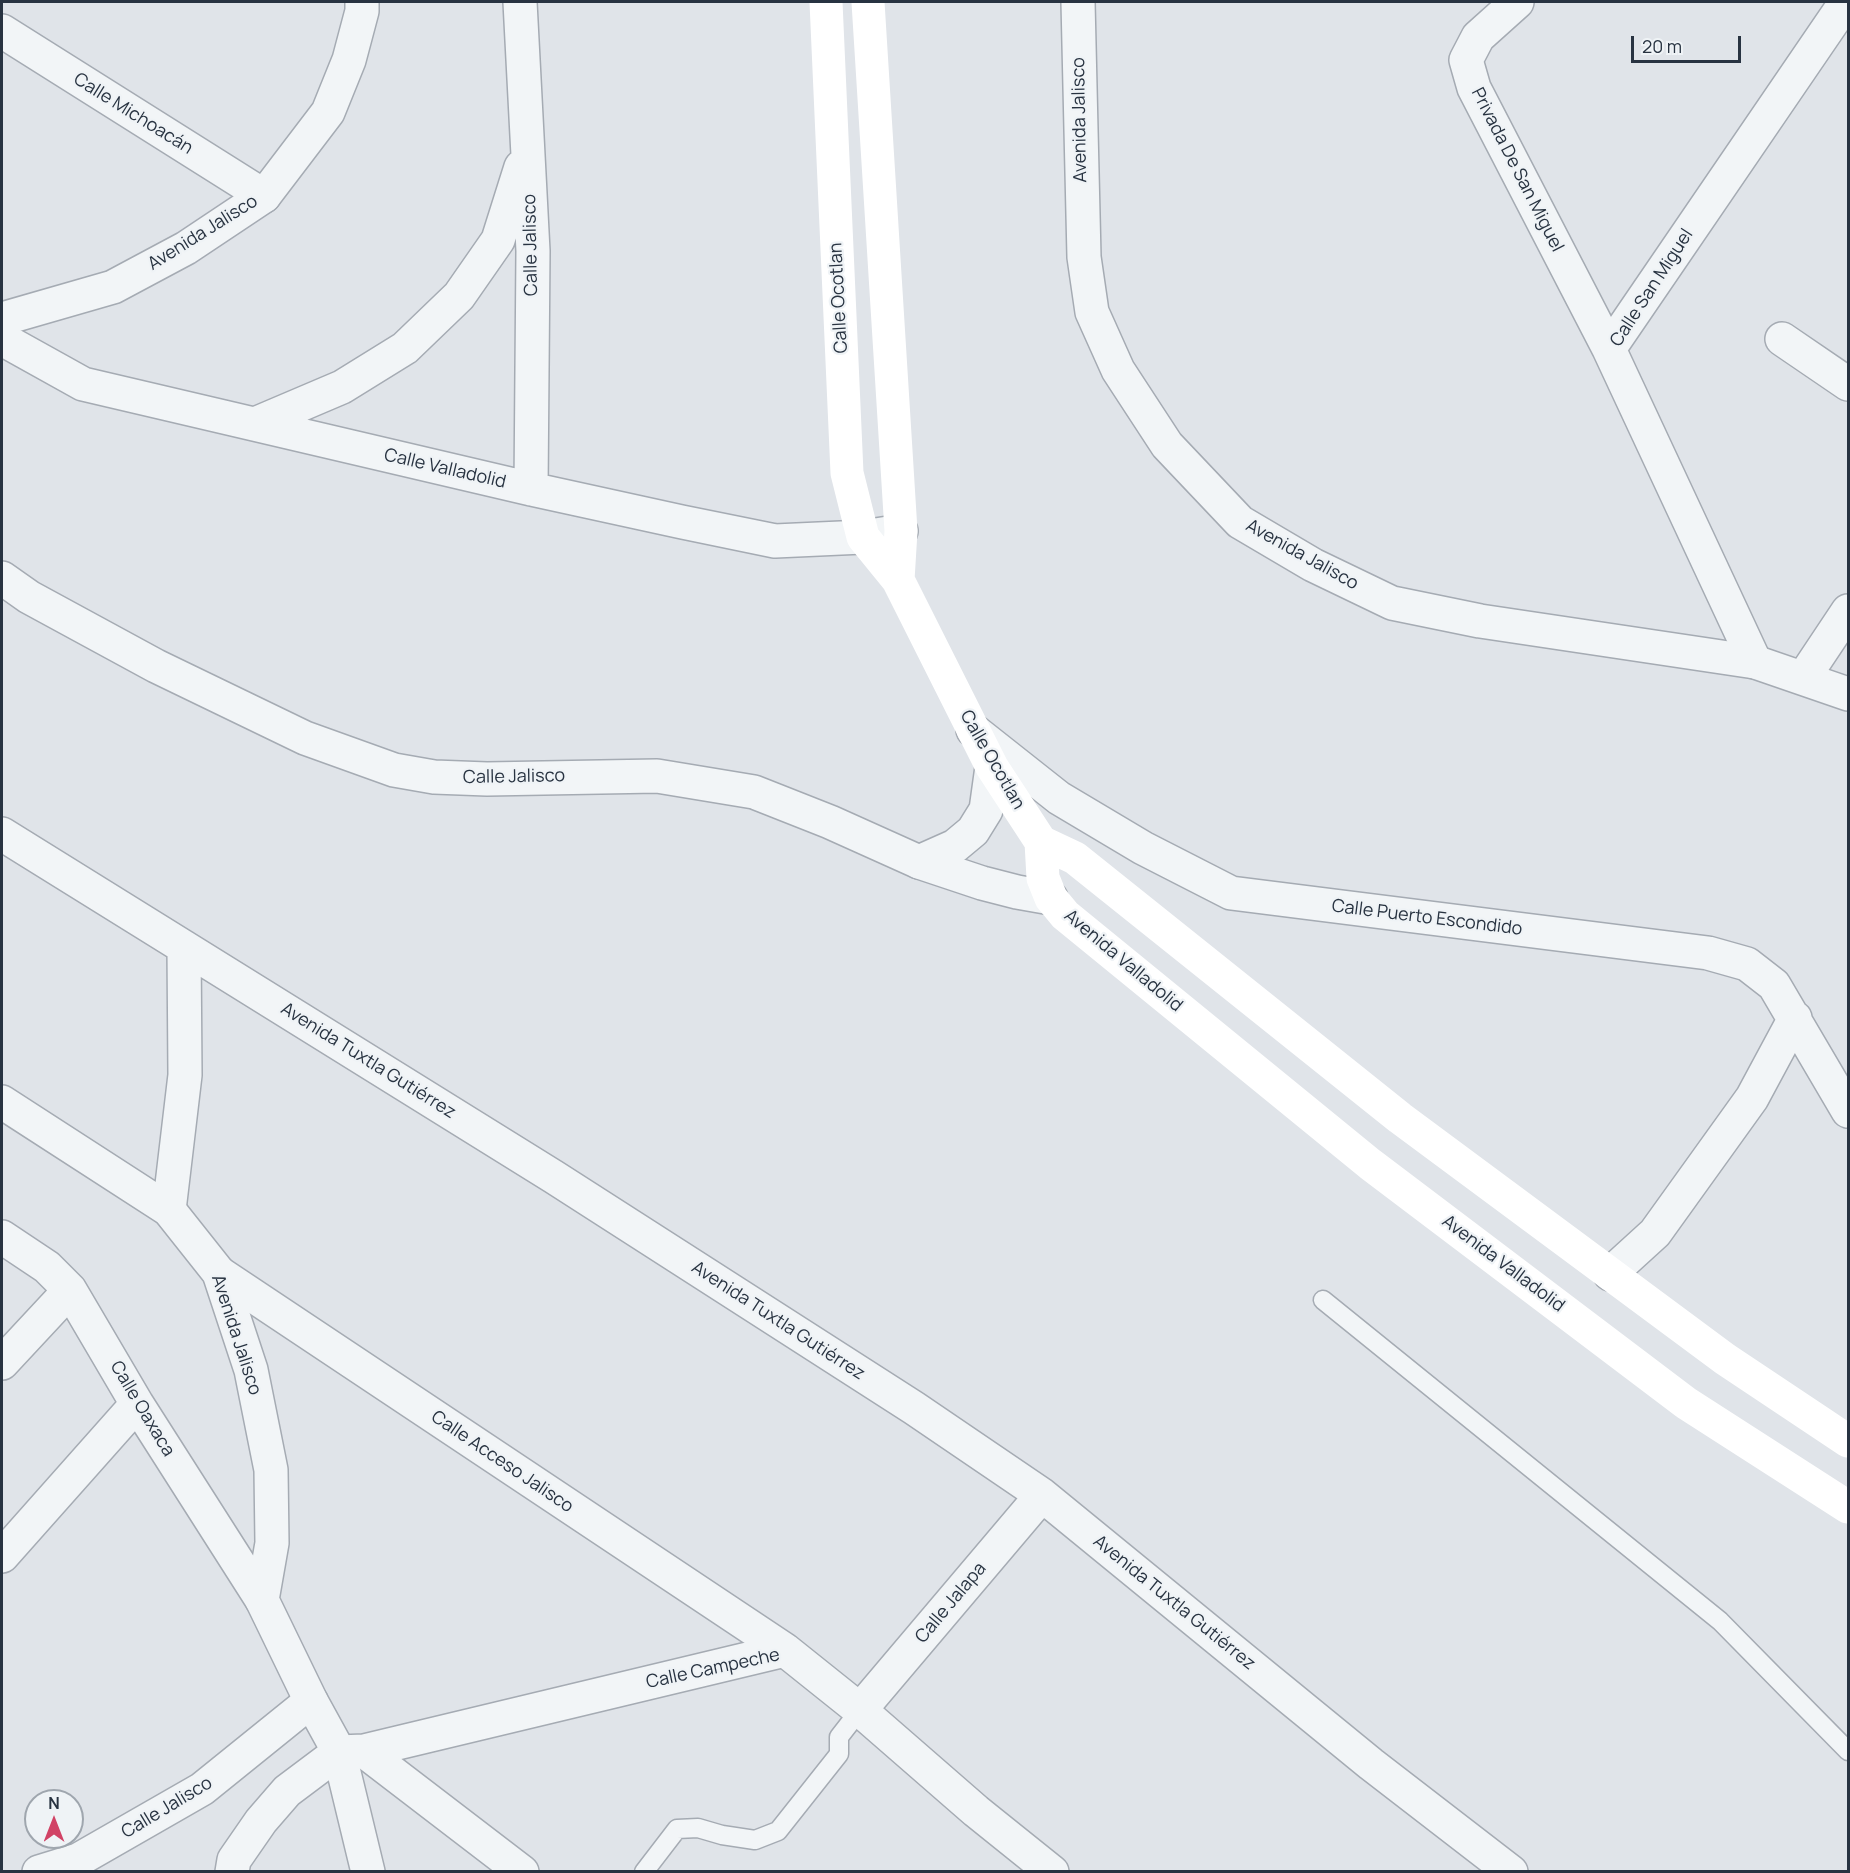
<!DOCTYPE html>
<meta charset="utf-8">
<style>
body{margin:0}
#map{position:relative;width:1850px;height:1873px;overflow:hidden;background:#e0e4e9;font-family:Manrope,sans-serif}
canvas{display:block}
.frame{position:absolute;inset:0;border:3px solid #283341;pointer-events:none}
.north{position:absolute;left:24px;top:1789px;width:60px;height:60px;box-sizing:border-box;background:#eff3f6;border:2px solid #9fa6ae;border-radius:50%;rotate:0deg;font-size:16px;font-weight:700;line-height:24px;text-align:center;color:#283341}
.north::after{content:'';display:block;margin:auto;width:21px;height:27px;background:#d14265;clip-path:polygon(50% 0,100% 100%,50% 72%,0 100%)}
.scale{position:absolute;left:1631px;top:36px;width:110px;height:27px;box-sizing:border-box;border:3px solid #283341;border-top:0;padding-left:8px;font-size:18px;line-height:21px;white-space:nowrap;color:#283341;-webkit-text-stroke:4px #eff3f6;paint-order:stroke}
</style>
<div id="map">
<canvas width="1850" height="1873"></canvas>
<div class="frame"></div>
<div class="north">N</div>
<div class="scale">20 m</div>
</div>
<script>
const c = document.querySelector('canvas').getContext('2d');
c.lineJoin = 'round';
const toPath = rows => new Path2D(rows.map(r => 'M' + r).join(''));
function strokePath(path, color, width, dash) { c.strokeStyle = color; c.lineWidth = width; c.lineCap = dash ? 'butt' : 'round'; c.setLineDash(dash || []); c.stroke(path); }
function drawText(font, color, halo, rows, align = 'center') {
  c.font = font + ' Manrope,sans-serif'; c.lineWidth = 4.5; c.setLineDash([]); c.textBaseline = 'middle'; c.strokeStyle = halo; c.fillStyle = color; for (const [text, x, y, turn = 0] of rows) {
    c.save(); c.translate(x, y); c.rotate((+turn || 0) * Math.PI / 180); c.textAlign = isNaN(turn) ? turn : align; if (halo) c.strokeText(text, 0, 0); c.fillText(text, 0, 0); c.restore();
  }
}
const service = toPath([
 [1323,1300,1720,1621,1848,1751],
 [644,1872,677,1829,698,1828,722,1835,755,1840,778,1831,839,1754,839,1737,860,1710]
]);
const minor = toPath([
 [520,2,533,251,531,489],
 [1517,2,1478,37,1466,60,1474,88,1609,349,1755,662],
 [2,31,264,196],
 [2,339,83,384,531,489,682,522,775,541,863,537,901,531],
 [1782,339,1848,384],
 [1609,349,1846,2],
 [255,424,342,387,405,348,459,296,498,240,521,167],
 [2,578,29,597,156,666,305,738,394,770,434,777,487,779,657,776,754,792,830,822,919,862,982,883,1017,892,1051,898],
 [1804,677,1848,611],
 [973,730,1059,798,1143,848,1231,893,1708,953,1747,964,1774,985,1848,1111],
 [2,834,554,1177,914,1408,1042,1495,1371,1764,1511,1872],
 [169,1210,185,1075,184,947],
 [2,1237,47,1267,70,1290,137,1404,262,1600],
 [219,1273,785,1650,860,1710,976,1811,1052,1872],
 [1610,1274,1655,1233,1752,1098,1795,1018],
 [2,1363,70,1290],
 [2,1556,137,1404],
 [860,1710,1042,1495],
 [364,1751,522,1872],
 [339,1752,364,1751,785,1650],
 [39,1872,78,1860,202,1789,311,1701]
]);
const tertiary = toPath([
 [1078,2,1084,257,1092,312,1118,370,1167,445,1240,522,1313,565,1392,603,1480,621,1755,662,1848,694],
 [2,319,113,287,186,248,264,196,328,112,349,60,362,11,362,2],
 [919,862,955,846,973,831,986,810,992,767],
 [2,1102,169,1210,219,1273,251,1370,271,1470,272,1543,262,1600,311,1701,339,1752,368,1872],
 [232,1872,234,1860,261,1821,287,1791,339,1752]
]);
strokePath(service, '#a5abb3', 21);
strokePath(minor, '#a5abb3', 36);
strokePath(tertiary, '#a5abb3', 36);
strokePath(service, '#f2f5f7', 18);
strokePath(minor, '#f2f5f7', 33);
strokePath(tertiary, '#f2f5f7', 33);
strokePath(toPath([
 [826,2,847,473,863,537,898,580,992,767,1041,842],
 [868,2,901,531,898,580],
 [1041,842,1043,878,1051,898,1065,915,1370,1164,1686,1403,1848,1507],
 [1041,842,1075,858,1400,1118,1725,1359,1848,1441]
]), '#fff', 33);
drawText('18px', '#283341', '#eff3f6', [
 ["Calle Michoacán",133,114,32],
 ["Avenida Jalisco",1080,120,-91],
 ["Privada De San Miguel",1517,170,63],
 ["Avenida Jalisco",203,233,-32],
 ["Calle Jalisco",531,245,-91],
 ["Calle San Miguel",1652,288,-57],
 ["Calle Ocotlan",839,298,-93],
 ["Calle Valladolid",445,469,13],
 ["Avenida Jalisco",1302,555,29],
 ["Calle Ocotlan",992,760,60],
 ["Calle Jalisco",514,777,-1],
 ["Calle Puerto Escondido",1427,918,7],
 ["Avenida Valladolid",1123,961,40],
 ["Avenida Tuxtla Gutiérrez",368,1061,32],
 ["Avenida Valladolid",1503,1264,37],
 ["Avenida Tuxtla Gutiérrez",778,1321,33],
 ["Avenida Jalisco",236,1335,72],
 ["Calle Oaxaca",142,1409,59],
 ["Calle Acceso Jalisco",502,1462,34],
 ["Calle Jalapa",951,1603,-50],
 ["Avenida Tuxtla Gutiérrez",1174,1603,39],
 ["Calle Campeche",713,1669,-12],
 ["Calle Jalisco",167,1808,-31]
]);
</script>
